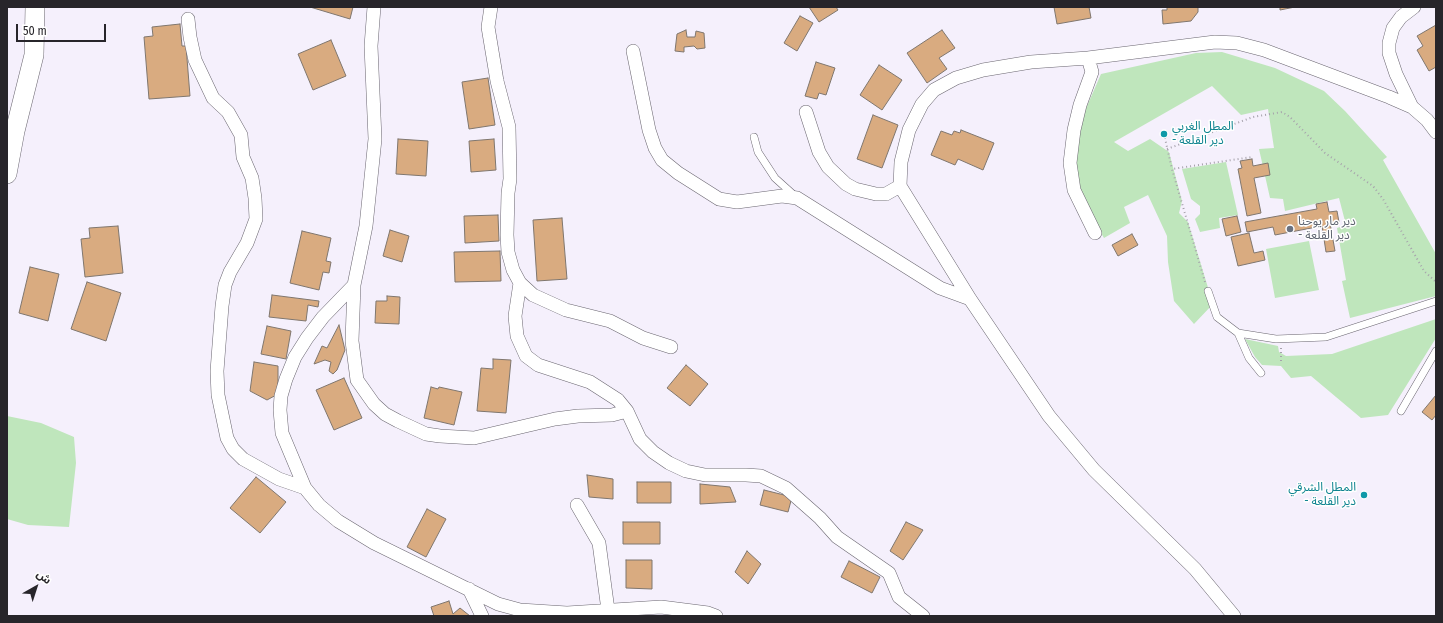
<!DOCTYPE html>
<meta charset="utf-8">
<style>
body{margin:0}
#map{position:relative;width:1443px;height:623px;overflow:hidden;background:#f5f0fc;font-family:"Fira Sans Condensed","Noto Sans Arabic",sans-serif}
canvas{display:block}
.frame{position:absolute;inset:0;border:8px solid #27252a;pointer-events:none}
.north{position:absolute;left:16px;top:567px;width:40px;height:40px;-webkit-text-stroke:3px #fff;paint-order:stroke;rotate:39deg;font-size:11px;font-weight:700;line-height:16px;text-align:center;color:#27252a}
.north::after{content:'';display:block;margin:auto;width:14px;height:18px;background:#27252a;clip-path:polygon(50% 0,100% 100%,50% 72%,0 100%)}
.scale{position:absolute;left:16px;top:24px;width:90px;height:18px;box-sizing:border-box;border:2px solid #27252a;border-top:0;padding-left:5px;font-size:12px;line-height:14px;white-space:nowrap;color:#27252a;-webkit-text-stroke:3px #fff;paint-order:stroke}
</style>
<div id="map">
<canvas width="1443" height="623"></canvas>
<div class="frame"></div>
<div class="north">ش</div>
<div class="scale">50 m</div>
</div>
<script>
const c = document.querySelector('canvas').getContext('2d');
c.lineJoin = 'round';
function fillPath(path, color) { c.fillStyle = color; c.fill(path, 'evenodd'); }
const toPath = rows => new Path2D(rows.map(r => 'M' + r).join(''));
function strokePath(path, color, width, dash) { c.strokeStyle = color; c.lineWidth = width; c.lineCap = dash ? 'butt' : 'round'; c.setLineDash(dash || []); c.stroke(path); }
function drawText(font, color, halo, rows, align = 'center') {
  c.font = font + ' "Fira Sans Condensed","Noto Sans Arabic",sans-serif'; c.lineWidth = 3; c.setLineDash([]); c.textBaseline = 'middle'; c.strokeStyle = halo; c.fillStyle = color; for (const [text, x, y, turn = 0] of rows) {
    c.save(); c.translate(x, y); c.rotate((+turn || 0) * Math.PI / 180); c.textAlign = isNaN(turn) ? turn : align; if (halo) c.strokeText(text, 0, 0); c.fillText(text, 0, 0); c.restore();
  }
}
fillPath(toPath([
 [1222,52,1275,68,1324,91,1345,111,1387,157,1383,160,1436,254,1436,296,1350,318,1342,281,1346,280,1337,228,1346,225,1339,198,1285,211,1283,199,1270,198,1259,149,1274,148,1268,109,1241,115,1212,86,1114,142,1128,151,1150,139,1169,152,1182,201,1179,213,1188,222,1213,304,1194,324,1174,301,1168,262,1167,236,1148,195,1124,207,1130,223,1104,238,1079,195,1073,171,1080,122,1101,74,1196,53],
 [1226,162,1238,215,1219,218,1220,228,1200,232,1195,219,1200,214,1200,206,1191,199,1182,169],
 [1309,241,1319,290,1275,298,1266,249],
 [1436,319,1436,338,1388,415,1361,418,1311,376,1291,378,1281,366,1262,365,1255,357,1245,339,1278,346,1279,352,1286,356,1332,354],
 [7,416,41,423,74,437,76,463,69,527,28,525,7,519]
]), '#bfe6bc');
const building = toPath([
 [310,7,353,7,350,19,310,7],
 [809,7,836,7,838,10,819,22,809,7],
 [1054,7,1089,7,1091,18,1057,24,1054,7],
 [1167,7,1198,7,1198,12,1191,21,1163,24,1162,10,1167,10,1167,7],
 [1280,7,1295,7,1280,10,1280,7],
 [800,16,813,23,797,51,784,43,800,16],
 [180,24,182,46,186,46,190,96,149,99,144,37,153,36,152,27,180,24],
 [1436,25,1436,67,1429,71,1417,50,1423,46,1417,36,1436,25],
 [686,30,687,37,695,37,696,31,704,33,705,48,697,49,694,46,684,47,684,52,675,51,677,34,686,30],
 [942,30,955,48,939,58,947,69,927,83,907,53,942,30],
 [331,40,346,76,313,90,298,54,331,40],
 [816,62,835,68,826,95,819,93,817,99,805,96,816,62],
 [879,65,902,80,882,110,860,95,879,65],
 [488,78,495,125,469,129,462,82,488,78],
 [873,115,898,125,882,168,857,159,873,115],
 [961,130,994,143,983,170,958,159,955,165,931,155,941,131,952,135,954,131,960,133,961,130],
 [398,139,428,141,426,176,396,174,398,139],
 [494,139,496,170,471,172,469,141,494,139],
 [1252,159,1253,166,1268,163,1270,175,1254,178,1261,213,1247,216,1238,169,1242,168,1240,161,1252,159],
 [1327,202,1329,212,1337,211,1339,222,1330,223,1335,251,1326,252,1322,226,1275,235,1273,227,1247,232,1245,222,1317,209,1316,204,1327,202],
 [498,215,499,241,465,243,464,216,498,215],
 [1237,216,1241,232,1226,236,1222,219,1237,216],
 [562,218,567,279,537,281,533,220,562,218],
 [118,226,123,273,85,277,81,239,90,238,89,228,118,226],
 [390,230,409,236,402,262,383,256,390,230],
 [302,231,331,238,326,261,331,262,329,273,323,272,319,290,290,283,302,231],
 [1249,233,1254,253,1263,251,1265,260,1238,266,1231,237,1249,233],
 [1132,234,1138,245,1118,256,1112,245,1132,234],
 [500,251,501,281,455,282,454,252,500,251],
 [30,267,59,274,48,321,19,313,30,267],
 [87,282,121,293,106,341,71,329,87,282],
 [272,295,319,301,318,307,308,305,306,321,269,317,272,295],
 [387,296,400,297,399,324,375,323,376,301,387,301,387,296],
 [339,325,345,350,337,370,333,374,329,371,331,362,325,360,314,364,322,346,327,348,339,325],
 [267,326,291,331,286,359,261,354,267,326],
 [493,359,511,360,506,413,477,411,481,368,493,369,493,359],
 [254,362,278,366,278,394,267,400,250,391,254,362],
 [686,365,708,384,690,406,667,388,686,365],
 [344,378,362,418,334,430,316,390,344,378],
 [431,387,438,389,439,387,462,392,454,425,424,418,431,387],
 [1436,395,1436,415,1432,420,1422,412,1436,395],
 [587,475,613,479,613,499,589,497,587,475],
 [256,477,286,502,260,533,230,508,256,477],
 [637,482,671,482,671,503,637,503,637,482],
 [700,484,730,487,736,502,700,504,700,484],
 [764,490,792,497,788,512,760,505,764,490],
 [427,509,446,519,426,557,407,547,427,509],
 [623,522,660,522,660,544,623,544,623,522],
 [906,522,923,530,903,560,890,551,906,522],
 [747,551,761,564,748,584,735,572,747,551],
 [626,560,652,560,652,589,626,588,626,560],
 [849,561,880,577,872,593,841,577,849,561],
 [449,601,453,614,460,608,470,616,434,616,431,607,449,601]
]);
fillPath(building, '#d9ab80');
strokePath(building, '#7f766e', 1);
const service = toPath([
 [754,137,758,152,775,178,795,196],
 [1208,291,1217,317,1238,333,1276,339,1326,337,1436,301],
 [1238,333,1249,358,1261,373],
 [1401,411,1436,351]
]);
const minor = toPath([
 [374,7,371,46,375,139,366,226,354,285,352,341,357,380,374,404,385,414,398,421,426,434,440,436,474,438,555,419,578,416,612,415,627,411,618,400,590,382,538,365,526,356,517,336,515,316,520,283,513,270,508,252,507,235,508,193,510,179,509,127,497,81,488,27,491,7],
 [188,19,190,37,195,60,213,98,228,112,241,135,243,157,252,178,255,198,256,219,247,243,230,272,225,285,222,306,217,371,218,395,227,438,233,449,243,459,279,479,305,488],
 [633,51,649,130,655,148,662,160,678,173,719,199,737,202,782,196,797,198,940,288,970,299],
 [1088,58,1092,72,1080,105,1074,130,1070,163,1074,190,1095,233],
 [1412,107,1396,74,1389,53,1389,43,1393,28,1401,17,1414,7],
 [806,112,819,152,828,167,846,184,855,189,876,194,886,194,900,186],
 [520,283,533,295,566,310,610,321,643,338,671,347],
 [354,285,323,317,307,338,295,357,286,379,281,396,280,410,282,433,305,488,319,505,338,521,374,543,498,604,520,610,567,613,661,607,708,613,716,616],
 [627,411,640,439,653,452,669,463,686,471,705,475,746,475,761,476,786,488,820,518,837,537,889,573,899,597,923,616],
 [577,505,599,543,608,610],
 [469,589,482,616],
 [1234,616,1195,569,1094,470,1049,416,970,299,900,186,901,162,909,130,922,104,934,90,956,78,983,70,1031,62,1088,58,1215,42,1237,43,1264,50,1389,97,1412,107,1427,120,1436,132]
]);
const secondary = toPath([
 [7,174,15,131,34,55,35,7]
]);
strokePath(service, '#6a6670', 8);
strokePath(minor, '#6a6670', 14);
strokePath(secondary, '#6a6670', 20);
strokePath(toPath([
 [1164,134,1172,169],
 [1167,149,1253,117,1282,112,1290,117,1325,153,1373,186,1383,199,1424,271,1436,282],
 [1205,282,1172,169,1252,157],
 [1281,348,1281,363]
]), '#a6a2ab', 2, [1, 3]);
strokePath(service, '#fff', 7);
strokePath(minor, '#fff', 13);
strokePath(secondary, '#fff', 19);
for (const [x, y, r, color] of [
 [1164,134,4,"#0f9aa8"],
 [1290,229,4,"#6b7280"],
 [1364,495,4,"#0f9aa8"]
]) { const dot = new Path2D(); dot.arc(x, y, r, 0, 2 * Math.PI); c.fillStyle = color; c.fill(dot); strokePath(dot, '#fff', 1.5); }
drawText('12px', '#0d838f', '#fff', [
 ["المطل الغربي",1172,127],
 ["- دير القلعة",1172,141],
 ["المطل الشرقي",1356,488,"right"],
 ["- دير القلعة",1356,502,"right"]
], 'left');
drawText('12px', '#5b616d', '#fff', [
 ["دير مار يوحنا",1298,222],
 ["- دير القلعة",1298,236]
], 'left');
</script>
